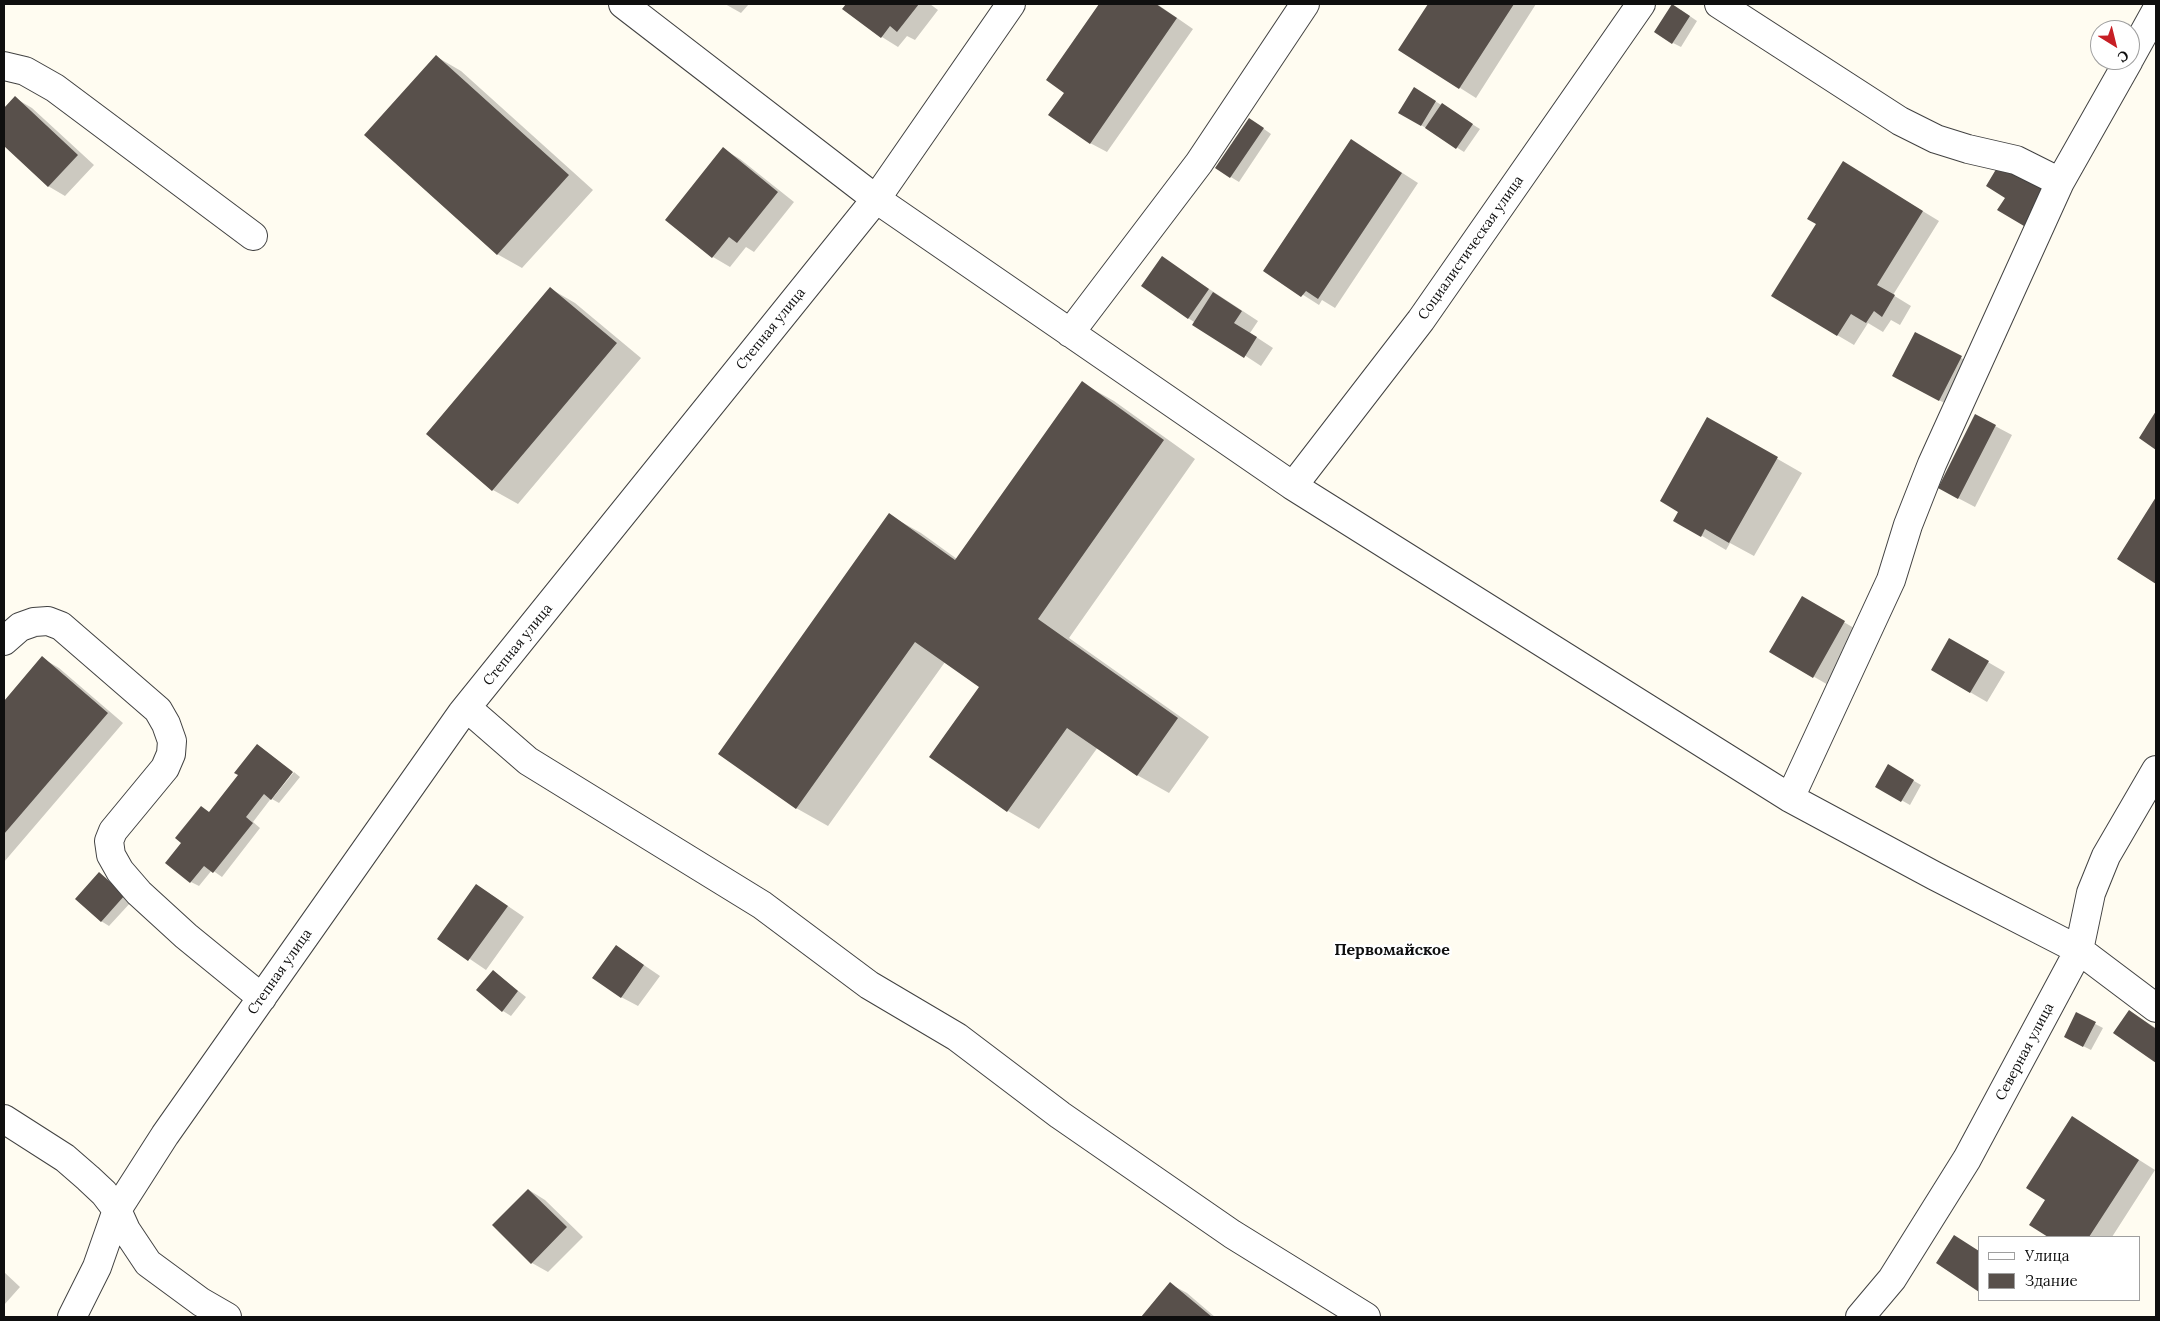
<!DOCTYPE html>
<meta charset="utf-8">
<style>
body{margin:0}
#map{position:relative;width:2160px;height:1321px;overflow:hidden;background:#fffcf1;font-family:Lora,serif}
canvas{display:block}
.frame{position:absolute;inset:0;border:5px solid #0f0f0f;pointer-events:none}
.legend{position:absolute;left:1978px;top:1236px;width:162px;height:65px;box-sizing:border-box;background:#fff;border:1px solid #9f9f9f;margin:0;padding:6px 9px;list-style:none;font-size:15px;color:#0f0f0f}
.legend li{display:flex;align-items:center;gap:10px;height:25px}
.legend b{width:25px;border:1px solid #9f9f9f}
.north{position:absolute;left:2090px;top:20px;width:50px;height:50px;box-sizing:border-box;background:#fff;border:1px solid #9f9f9f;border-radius:50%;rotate:144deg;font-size:14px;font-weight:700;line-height:20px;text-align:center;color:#0f0f0f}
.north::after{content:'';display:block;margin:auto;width:18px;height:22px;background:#c71f25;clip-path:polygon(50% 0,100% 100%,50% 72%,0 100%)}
</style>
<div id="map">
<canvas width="2160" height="1321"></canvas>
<div class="frame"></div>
<ul class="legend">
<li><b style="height:6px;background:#fff"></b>Улица</li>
<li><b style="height:14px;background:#58504b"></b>Здание</li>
</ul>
<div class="north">С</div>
</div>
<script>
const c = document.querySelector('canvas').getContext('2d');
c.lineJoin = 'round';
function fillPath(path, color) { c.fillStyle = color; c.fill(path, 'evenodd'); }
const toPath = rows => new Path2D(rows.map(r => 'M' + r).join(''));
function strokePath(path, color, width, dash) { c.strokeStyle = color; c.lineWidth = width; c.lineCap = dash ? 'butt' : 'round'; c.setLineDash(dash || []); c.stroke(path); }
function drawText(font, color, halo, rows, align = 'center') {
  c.font = font + ' Lora,serif'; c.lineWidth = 5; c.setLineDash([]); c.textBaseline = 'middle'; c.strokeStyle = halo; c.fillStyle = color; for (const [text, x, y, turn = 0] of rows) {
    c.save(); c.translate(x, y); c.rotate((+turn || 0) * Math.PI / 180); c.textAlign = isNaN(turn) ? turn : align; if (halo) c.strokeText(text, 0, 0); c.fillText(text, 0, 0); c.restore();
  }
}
fillPath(toPath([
 [725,4,749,4,741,13],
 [848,4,930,4,938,10,915,40,907,36,898,47,882,37,844,8],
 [1101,4,1157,4,1193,29,1107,152,1090,143,1066,93,1048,80],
 [1430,4,1536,4,1476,98,1400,50],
 [1681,10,1697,21,1681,47,1673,43],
 [437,57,461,71,593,190,522,268,497,254],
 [1414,88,1480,129,1464,152,1421,125],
 [15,98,32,108,94,165,65,196,48,186,4,144,4,110],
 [1257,124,1271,134,1239,182,1216,168],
 [1351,140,1418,183,1335,308,1322,300,1319,305,1264,270],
 [723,149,740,159,794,202,754,252,746,247,730,267,713,257,667,220],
 [1860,173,1939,221,1893,295,1911,306,1900,325,1891,320,1883,332,1868,323,1854,345,1837,335,1818,224],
 [1162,258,1258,321,1250,333,1273,348,1261,366,1188,318],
 [551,289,575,303,641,358,518,504,493,490],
 [1916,334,1978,367,1956,409,1910,385],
 [1082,383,1114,401,1195,459,1069,638,1209,737,1169,793,1137,775,1098,747,1039,829,1008,811,981,687,945,662,828,826,796,808,889,515,921,533,957,559],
 [1708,419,1802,473,1754,556,1730,543,1726,550,1675,520,1680,511],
 [1995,426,2012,435,1975,507,1956,497],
 [2156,500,2156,582,2119,559],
 [1802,598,1861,632,1830,686,1771,652],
 [1950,640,2005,672,1987,702,1932,670],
 [42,658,59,668,123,723,4,862,4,703],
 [258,745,292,771,253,822,260,828,222,877,212,870,199,886,191,882,210,813,240,775],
 [1888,766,1921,785,1910,805,1876,786],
 [294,772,300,777,279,803,272,799],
 [99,874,132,901,109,926,101,921],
 [477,885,524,917,486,970,439,938],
 [616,946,660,976,638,1006,621,997],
 [493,971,526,997,511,1016,503,1011],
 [2130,1012,2156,1028,2156,1061,2115,1033],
 [2076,1014,2103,1028,2091,1050,2073,1041],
 [2073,1118,2155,1170,2112,1237,2050,1237,2031,1225,2046,1200],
 [529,1190,545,1200,583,1237,548,1272,532,1263],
 [4,1272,20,1287,4,1305],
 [1170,1284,1187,1293,1215,1317,1142,1317]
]), '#0003');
fillPath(toPath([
 [846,4,919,4,897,32,890,26,881,38,842,9],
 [1099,4,1156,4,1177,18,1090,144,1048,115,1064,93,1046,80],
 [1428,4,1514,4,1459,89,1398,50],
 [1672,4,1690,16,1672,44,1654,32],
 [436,55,569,175,497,255,364,135],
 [1414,87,1436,101,1421,126,1398,113],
 [15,96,78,155,48,187,4,146,4,108],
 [1442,103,1473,124,1456,149,1425,128],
 [1249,118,1264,128,1230,178,1215,168],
 [1351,139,1402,173,1318,299,1306,291,1301,297,1263,271],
 [723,147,778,192,737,243,729,237,712,258,665,220],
 [1843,161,1923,211,1877,285,1895,295,1882,317,1874,311,1866,323,1851,314,1837,336,1771,296,1816,224,1807,219],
 [2001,161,2047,188,2024,226,1997,210,2005,198,1986,186],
 [1162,256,1209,289,1188,319,1141,286],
 [550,287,617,343,492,491,426,434],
 [1213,292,1242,311,1234,323,1257,337,1244,358,1192,325],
 [1915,332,1962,356,1939,401,1892,376],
 [1082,381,1164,440,1038,619,1178,718,1137,776,1067,728,1007,812,929,757,979,687,915,642,796,809,718,754,889,513,955,560],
 [2156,411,2156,450,2139,438],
 [1975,414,1996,425,1958,499,1938,488],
 [1707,417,1778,457,1729,543,1705,529,1701,537,1673,521,1678,512,1660,501],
 [2156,497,2156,584,2117,559],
 [1802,596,1845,621,1813,678,1769,652],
 [1949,638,1989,661,1970,693,1931,670],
 [42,656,108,713,4,834,4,701],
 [257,744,293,772,271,800,264,794,246,817,253,823,213,873,204,866,190,883,165,863,181,843,175,838,201,806,209,812,238,775,234,773],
 [1888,764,1914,780,1901,802,1875,787],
 [99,872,125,895,101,922,75,899],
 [476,884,508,906,468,961,437,939],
 [616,945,644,965,621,998,592,978],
 [493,970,518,991,502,1012,476,990],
 [2129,1010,2156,1029,2156,1063,2113,1033],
 [2076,1012,2096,1022,2083,1047,2064,1037],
 [2072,1116,2139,1160,2089,1237,2048,1237,2029,1225,2045,1200,2026,1188],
 [528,1189,567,1227,531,1264,492,1225],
 [1954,1235,1979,1251,1979,1292,1936,1263],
 [1170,1282,1212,1317,1141,1317]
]), '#58504b');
const minor = toPath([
 [623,4,876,199,1293,486,1790,798,1935,876,2079,950,2156,1008],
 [1719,4,1900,121,1936,139,1968,149,2016,160,2060,182],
 [2130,58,2156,11],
 [4,66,25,71,55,88,253,236],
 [1070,333,1199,163,1305,4],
 [1293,486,1421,320,1641,4],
 [4,641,20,627,34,622,48,621,61,626,158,710,166,724,172,741,171,754,165,768,113,831,109,841,111,855,120,871,139,893,186,936,262,998],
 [467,708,528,761,762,905,869,985,957,1037,1060,1115,1232,1234,1366,1317],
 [1790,798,1891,580,1908,525,1932,464,2060,182,2129,60],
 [4,1119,65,1158,88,1178,104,1193,117,1210,126,1230,148,1263,201,1302,227,1317],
 [72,1317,97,1267,117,1210,165,1135,462,713,876,199,1011,4],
 [1860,1317,1892,1279,1967,1159,2079,950,2091,893,2106,856,2156,770]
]);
strokePath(minor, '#424242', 30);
strokePath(minor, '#fff', 28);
drawText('14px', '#0f0f0f', '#fff', [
 ["Социалистическая улица",1471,248,-55],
 ["Степная улица",771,329,-51],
 ["Степная улица",518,645,-51],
 ["Степная улица",280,972,-55],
 ["Северная улица",2025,1052,-62]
]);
drawText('bold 16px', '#0f0f0f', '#fff', [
 ["Первомайское",1392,950]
]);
</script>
